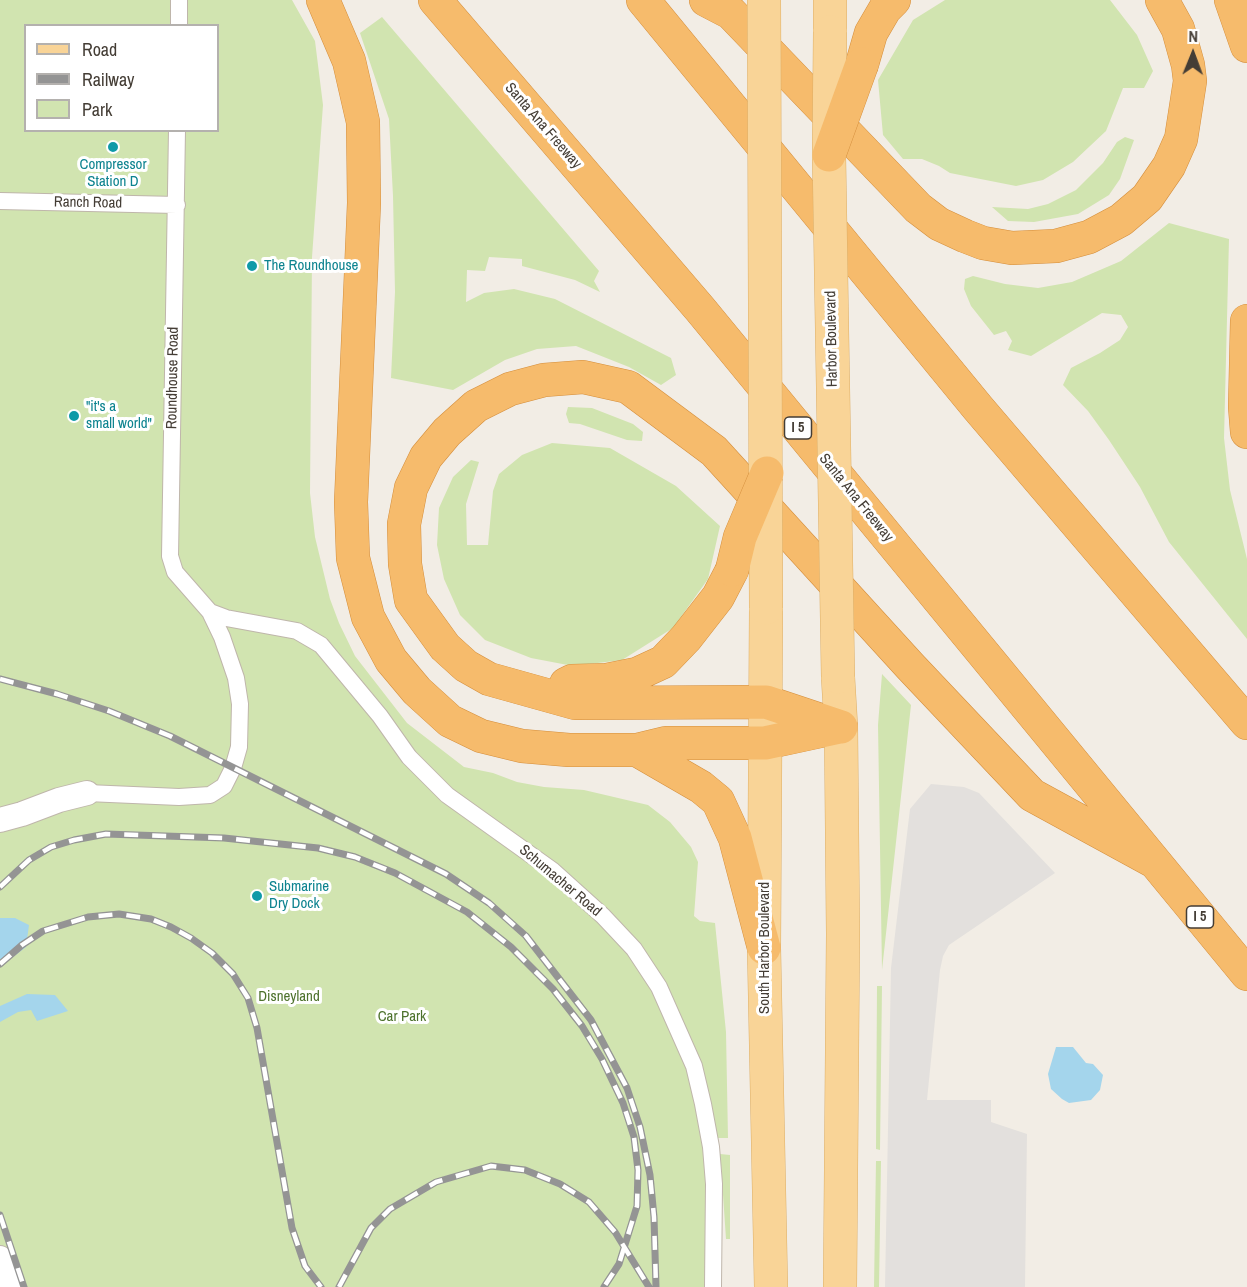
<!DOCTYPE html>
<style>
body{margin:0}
#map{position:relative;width:1247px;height:1287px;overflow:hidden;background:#f2ede5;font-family:"Archivo Narrow",sans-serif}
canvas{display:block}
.legend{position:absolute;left:24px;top:24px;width:195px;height:108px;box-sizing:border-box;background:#fff;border:2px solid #b4b1ae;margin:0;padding:8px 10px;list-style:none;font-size:18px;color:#443d35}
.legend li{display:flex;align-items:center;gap:12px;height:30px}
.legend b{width:30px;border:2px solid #b4b1ae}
.north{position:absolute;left:1163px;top:24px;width:60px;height:60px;-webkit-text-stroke:4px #fff;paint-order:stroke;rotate:1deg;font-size:16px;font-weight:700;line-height:24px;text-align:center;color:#443d35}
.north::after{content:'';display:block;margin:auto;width:21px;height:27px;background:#443d35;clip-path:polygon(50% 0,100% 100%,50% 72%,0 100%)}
</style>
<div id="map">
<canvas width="1247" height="1287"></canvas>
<ul class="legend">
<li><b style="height:8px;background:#f9d497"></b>Road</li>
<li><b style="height:8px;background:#949494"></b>Railway</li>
<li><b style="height:16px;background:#d1e4b0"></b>Park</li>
</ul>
<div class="north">N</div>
</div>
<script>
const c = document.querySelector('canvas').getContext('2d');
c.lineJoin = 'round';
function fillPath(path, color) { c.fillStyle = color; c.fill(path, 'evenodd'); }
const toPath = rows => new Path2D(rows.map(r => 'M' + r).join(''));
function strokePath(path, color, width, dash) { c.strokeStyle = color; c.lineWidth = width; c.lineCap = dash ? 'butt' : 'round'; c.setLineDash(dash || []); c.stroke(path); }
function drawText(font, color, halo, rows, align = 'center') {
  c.font = font + ' "Archivo Narrow",sans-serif'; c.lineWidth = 6; c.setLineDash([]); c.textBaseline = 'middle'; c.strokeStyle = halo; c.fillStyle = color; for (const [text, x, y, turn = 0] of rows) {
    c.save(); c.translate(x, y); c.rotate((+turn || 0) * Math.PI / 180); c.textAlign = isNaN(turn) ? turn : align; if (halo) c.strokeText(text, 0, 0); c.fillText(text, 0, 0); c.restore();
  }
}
fillPath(toPath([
 [0,0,292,0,315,41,323,105,312,257,310,493,315,537,330,599,339,623,355,656,407,723,464,767,493,773,517,782,544,787,584,790,648,805,670,822,691,847,698,862,694,916,700,921,715,923,726,1032,728,1138,718,1138,720,1154,730,1155,730,1239,726,1239,721,1165,718,1287,0,1287],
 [26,26,218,26,218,130,26,130],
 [945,0,1110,0,1137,35,1153,71,1144,88,1123,88,1106,131,1073,162,1043,180,1016,186,950,173,939,166,922,159,903,159,883,135,878,80,913,20],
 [382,17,599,271,594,281,600,292,575,280,522,266,522,259,489,257,485,271,467,270,466,302,484,293,514,289,555,299,671,358,676,375,661,385,629,367,576,346,537,349,505,360,453,390,391,378,395,292,393,196,389,119,360,33],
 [1125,137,1134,140,1120,179,1109,195,1078,214,1034,222,1008,221,992,207,1028,209,1048,204,1076,190,1103,163,1117,142],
 [1169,223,1229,239,1224,438,1230,490,1247,559,1247,639,1169,542,1140,487,1109,440,1088,411,1063,385,1071,368,1100,353,1120,340,1128,327,1121,315,1102,313,1031,356,1008,350,1012,341,1006,331,994,335,971,306,964,289,965,279,973,276,1005,284,1038,288,1072,282,1121,261],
 [568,407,592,408,633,424,643,432,642,441,627,440,580,424,569,423,566,414],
 [552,443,610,448,676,486,720,526,708,579,673,628,622,660,573,666,531,658,485,640,460,615,444,579,437,545,439,508,453,477,471,460,479,462,466,504,467,545,488,545,493,491,499,474,522,455],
 [882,674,911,705,882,970,878,725],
 [877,986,882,986,880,1150,876,1149],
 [876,1161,881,1161,879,1287,874,1287]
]), '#d1e4b0');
fillPath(toPath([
 [931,784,964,787,979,793,1055,873,949,945,943,956,940,970,927,1100,991,1100,991,1122,1027,1134,1025,1287,885,1287,891,968,910,809]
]), '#e3e0dd');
fillPath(toPath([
 [0,918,15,918,29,925,26,947,13,957,0,959],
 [27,994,55,995,68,1011,37,1021,31,1010,18,1012,0,1022,0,1006],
 [1056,1047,1073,1047,1086,1063,1093,1064,1103,1075,1100,1090,1091,1100,1069,1103,1062,1099,1051,1089,1048,1074]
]), '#a4d5ec');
const service = toPath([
 [179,26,179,0],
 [0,201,177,205],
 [210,612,226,618,297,631,321,645,380,716,409,757,447,795,552,870,603,916,634,949,659,987,694,1066,703,1104,711,1147,714,1184,713,1287],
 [87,793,179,797,210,795,224,786,233,768,239,747,240,704,236,678,222,637,210,612,175,572,170,556,177,130]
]);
const pedestrian = toPath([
 [0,820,22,814,59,800,87,793],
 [0,1258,11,1287]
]);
const primary = toPath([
 [830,32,830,0],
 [766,608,764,948,771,1287],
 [838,677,841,727,843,934,840,1287]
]);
const motorway = toPath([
 [323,0,349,61,363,122,364,203,351,502,353,558,368,617,391,660,417,691,450,721,481,736,522,746,569,750,637,750,666,743,765,743,839,727],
 [435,0,700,309,1247,974],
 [643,0,978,408,1247,723],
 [706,0,731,13,918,208,939,224,965,236,983,243,1012,248,1056,246,1089,237,1121,220,1147,198,1169,166,1181,139,1190,81,1188,65,1178,29,1162,0],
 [1231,0,1247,46],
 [862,64,871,33,885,9,894,0],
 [1247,321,1245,407,1247,432],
 [566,684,572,681,607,680,637,674,663,662,686,638,718,597,732,570],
 [841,727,766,702,575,703,489,679,466,666,445,647,411,600,405,564,404,524,411,488,426,457,447,432,476,406,510,389,544,380,583,377,628,387,714,451,910,666,1032,795,1153,861],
 [637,750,701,787,718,801,735,838,764,948]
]);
strokePath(service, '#bfb6ab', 18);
strokePath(pedestrian, '#bfb6ab', 26);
strokePath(primary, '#ddaf68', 34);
strokePath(motorway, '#d48e3c', 34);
strokePath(service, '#fff', 16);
strokePath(pedestrian, '#fff', 24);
strokePath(primary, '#f9d497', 33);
strokePath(motorway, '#f6bb6c', 33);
const rail = toPath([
 [0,679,57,694,109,711,170,736,446,874,489,903,526,936,591,1020,627,1088,640,1127,650,1175,654,1217,656,1287],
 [0,887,29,860,51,847,74,840,106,834,224,838,318,848,355,857,395,873,467,912,511,947,553,989,582,1026,602,1059,623,1103,634,1137,638,1170,637,1206,619,1264,604,1287],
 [0,964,22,945,43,931,88,917,119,914,151,919,171,927,191,938,212,953,233,974,248,998,257,1028,292,1228,305,1266,321,1287],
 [0,1215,24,1287],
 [339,1287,371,1228,390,1209,436,1182,491,1166,525,1170,560,1184,589,1202,615,1232,649,1287]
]);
strokePath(rail, '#949494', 7);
strokePath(rail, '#fff', 4.5, [14]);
const primaryBridge = toPath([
 [764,0,766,608],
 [830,32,829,155,838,677]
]);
const motorwayBridge = toPath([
 [829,155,862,64],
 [732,570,740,537,767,473]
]);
strokePath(primaryBridge, '#ddaf68', 34, []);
strokePath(motorwayBridge, '#d48e3c', 34, []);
strokePath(primaryBridge, '#f9d497', 33);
strokePath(motorwayBridge, '#f6bb6c', 33);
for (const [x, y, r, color] of [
 [113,147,6,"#0f9aa8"],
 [252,266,6,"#0f9aa8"],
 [74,416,6,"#0f9aa8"],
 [257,896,6,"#0f9aa8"]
]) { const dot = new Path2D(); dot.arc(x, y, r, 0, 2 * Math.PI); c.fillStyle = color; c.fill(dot); strokePath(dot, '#fff', 2); }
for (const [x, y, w] of [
 [798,428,27],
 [1200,917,27]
]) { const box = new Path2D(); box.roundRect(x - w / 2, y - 11, w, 22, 4.5); c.fillStyle = '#fff'; c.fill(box); strokePath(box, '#443d35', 1.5); }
drawText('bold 14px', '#443d35', null, [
 ["I 5",798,428],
 ["I 5",1200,917]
]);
drawText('15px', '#443d35', '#fff', [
 ["Santa Ana Freeway",543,126,49],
 ["Ranch Road",88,203,1],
 ["Harbor Boulevard",832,339,-91],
 ["Roundhouse Road",173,378,-89],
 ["Santa Ana Freeway",856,498,51],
 ["Schumacher Road",560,881,40],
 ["South Harbor Boulevard",765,948,-90]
]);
drawText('15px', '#0d838f', '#fff', [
 ["Compressor",113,165,"center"],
 ["Station D",113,182,"center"],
 ["The Roundhouse",264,266],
 ["\"it's a",86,407],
 ["small world\"",86,424],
 ["Submarine",269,887],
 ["Dry Dock",269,904]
], 'left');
drawText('15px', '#4d722c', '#fff', [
 ["Disneyland",289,997],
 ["Car Park",402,1017]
]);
</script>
